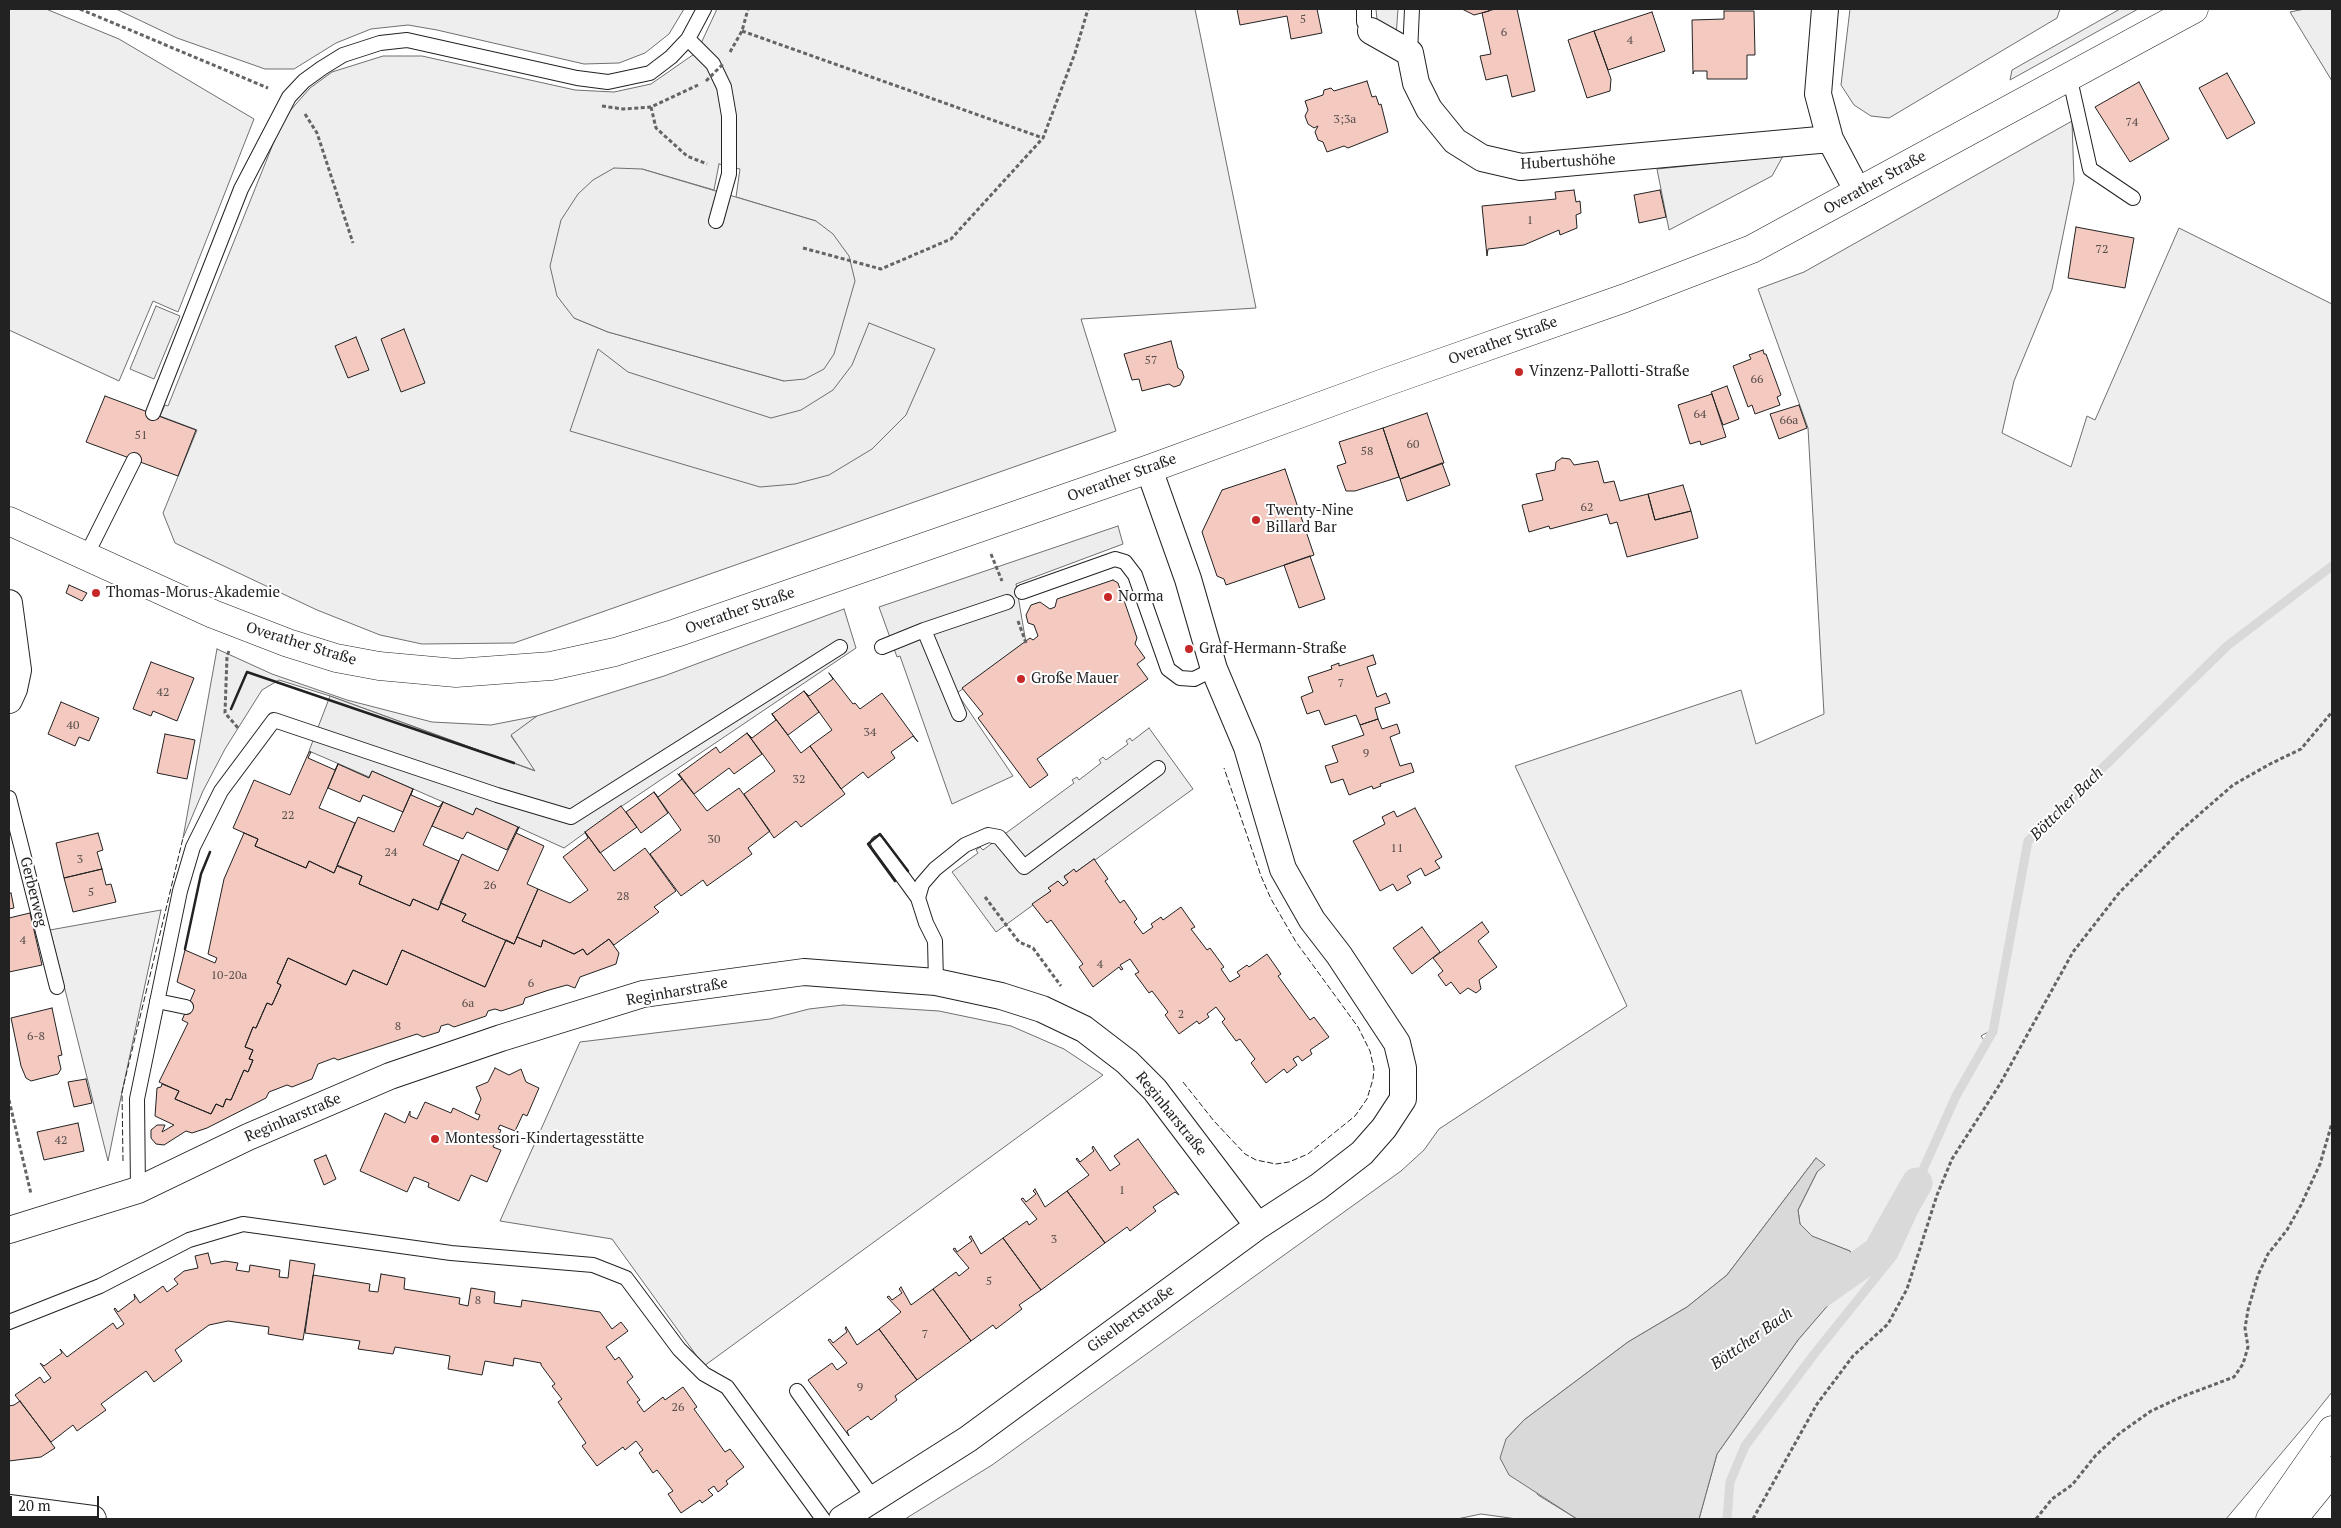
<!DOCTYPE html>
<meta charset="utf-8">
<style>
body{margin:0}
#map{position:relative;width:2341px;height:1528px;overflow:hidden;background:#fff;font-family:"PT Serif",serif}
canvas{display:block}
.frame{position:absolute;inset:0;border:10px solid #222;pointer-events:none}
.scale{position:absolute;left:10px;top:1496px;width:89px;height:22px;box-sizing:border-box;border:2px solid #222;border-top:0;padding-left:6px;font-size:15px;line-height:18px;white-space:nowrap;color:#222;-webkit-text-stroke:4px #fff;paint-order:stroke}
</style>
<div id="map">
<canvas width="2341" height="1528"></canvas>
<div class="frame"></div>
<div class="scale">20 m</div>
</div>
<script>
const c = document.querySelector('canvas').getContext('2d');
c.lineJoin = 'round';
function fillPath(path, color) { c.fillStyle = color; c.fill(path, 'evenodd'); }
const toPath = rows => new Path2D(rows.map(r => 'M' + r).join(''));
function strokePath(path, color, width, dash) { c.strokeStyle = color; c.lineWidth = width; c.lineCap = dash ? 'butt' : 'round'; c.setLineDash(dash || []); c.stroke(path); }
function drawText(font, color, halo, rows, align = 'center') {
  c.font = font + ' "PT Serif",serif'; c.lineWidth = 4; c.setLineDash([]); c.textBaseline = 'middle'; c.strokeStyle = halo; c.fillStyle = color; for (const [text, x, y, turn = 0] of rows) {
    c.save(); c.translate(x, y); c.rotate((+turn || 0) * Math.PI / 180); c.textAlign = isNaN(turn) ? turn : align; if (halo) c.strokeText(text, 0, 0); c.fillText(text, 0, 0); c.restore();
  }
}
const green = toPath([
 [9,9,46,9,119,39,254,119,178,312,153,301,119,381,9,330,9,9],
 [116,9,684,9,669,34,645,53,619,63,584,64,437,30,408,25,371,29,336,43,294,69,265,69,177,38,116,9],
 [717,9,1195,9,1256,308,1081,319,1116,431,514,643,422,644,380,635,317,610,175,543,163,513,197,430,160,416,165,405,168,406,277,134,289,112,310,88,332,72,383,56,422,56,575,90,614,92,651,84,697,52,717,9],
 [719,164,740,169,736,197,816,221,784,381,608,332,574,318,642,169,714,190,719,164],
 [1376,9,1398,9,1396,37,1377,20,1376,9],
 [1850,9,2060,9,2057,18,1889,118,1871,116,1854,105,1841,85,1850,9],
 [2305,9,2332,9,2332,81,2290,12,2305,9],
 [2072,121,2074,181,2052,289,2014,381,2002,433,2071,467,2087,416,2095,420,2179,228,2332,304,2332,564,2221,649,2024,843,1990,1031,1981,1036,1984,1040,1996,1034,2030,843,2222,654,2332,570,2332,1392,2312,1417,2226,1519,1699,1519,1717,1454,1798,1340,1855,1273,1857,1267,1850,1251,1811,1236,1800,1224,1798,1210,1817,1172,1816,1158,1727,1275,1687,1307,1628,1342,1524,1420,1506,1439,1538,1495,1577,1519,1517,1519,1481,1514,1457,1519,905,1519,992,1465,1401,1171,1424,1150,1439,1129,1627,1006,1515,766,1741,690,1756,744,1824,714,1808,428,1758,289,1804,272,2072,121],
 [1783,156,1772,176,1669,230,1657,169,1783,156],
 [217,649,272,674,347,700,432,722,491,725,537,716,511,736,536,771,330,696,279,680,262,690,225,749,203,791,183,838,217,649],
 [161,910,122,1092,108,1161,50,930,161,910],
 [843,1005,939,1011,1011,1026,1064,1049,1103,1075,704,1366,612,1239,500,1221,580,1042,770,1019,809,1009,843,1005]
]);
fillPath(green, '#eee');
strokePath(green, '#6f6f6f', 1);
const parking = toPath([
 [2120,9,2138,9,2010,80,2012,70,2120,9],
 [614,168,642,169,816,221,833,234,849,256,855,281,834,354,824,369,805,379,784,381,608,332,574,318,557,296,550,266,561,220,578,194,593,180,614,168],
 [156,306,180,316,154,379,130,369,156,306],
 [869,323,935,349,906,415,872,449,829,475,795,484,760,487,570,431,598,349,628,372,771,418,801,410,833,390,852,365,869,323],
 [1118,526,1123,544,1016,584,1026,643,957,693,1013,776,952,804,900,656,897,657,879,607,1118,526],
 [844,609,856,648,622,806,564,848,476,808,473,815,372,771,369,777,309,751,330,696,535,771,511,735,537,716,664,676,844,609],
 [1149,728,1193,789,1095,860,1094,859,1076,872,1074,870,1064,876,1068,882,1063,886,1058,881,1049,888,1051,891,1033,905,996,932,952,872,978,853,976,850,980,847,983,850,1074,783,1072,780,1077,777,1079,780,1101,763,1099,760,1103,757,1106,760,1128,744,1126,741,1130,738,1132,741,1149,728]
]);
fillPath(parking, '#ededed');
strokePath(parking, '#6f6f6f', 1);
const water = toPath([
 [1816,1158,1825,1165,1817,1172,1798,1210,1800,1224,1812,1236,1850,1251,1857,1267,1855,1274,1798,1340,1717,1454,1699,1519,1577,1519,1509,1475,1500,1458,1506,1439,1524,1420,1628,1342,1687,1307,1727,1275,1816,1158]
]);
fillPath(water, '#d9d9d9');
strokePath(water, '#6f6f6f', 1);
strokePath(toPath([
 [1727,1519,1730,1482,1745,1446,1815,1353,1893,1256,1911,1217,1917,1183,1956,1096,1993,1031,2028,841,2227,646,2332,566]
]), '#d9d9d9', 9);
strokePath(toPath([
 [1821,1292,1878,1252,1917,1183]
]), '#d9d9d9', 31);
const building = toPath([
 [1237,9,1317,9,1322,33,1291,39,1287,16,1240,25,1237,9],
 [1462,9,1488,9,1489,11,1474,15,1462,9],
 [1495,9,1517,9,1535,91,1512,97,1507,75,1486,80,1480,56,1491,54,1482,13,1495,9],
 [1724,11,1754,11,1755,55,1747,55,1747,79,1707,79,1707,71,1694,71,1693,74,1692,20,1724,19,1724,11],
 [1652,12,1665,51,1608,70,1594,31,1652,12],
 [1594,31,1611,79,1610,91,1587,98,1568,40,1594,31],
 [2227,73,2255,123,2227,139,2199,88,2227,73],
 [1367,81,1372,97,1376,96,1379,105,1381,104,1388,132,1348,148,1344,146,1327,152,1323,142,1318,140,1315,132,1318,126,1314,128,1308,124,1305,116,1308,110,1305,101,1323,95,1324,90,1331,88,1334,91,1367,81],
 [2139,82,2169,139,2130,162,2095,107,2139,82],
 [1574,190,1576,202,1580,201,1581,213,1576,215,1577,228,1560,235,1559,230,1524,245,1488,249,1487,256,1482,206,1556,199,1555,192,1574,190],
 [1660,190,1666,217,1639,223,1634,195,1660,190],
 [2076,227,2134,238,2125,288,2068,278,2076,227],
 [404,329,425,383,401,392,381,339,404,329],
 [356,337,369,370,348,378,335,346,356,337],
 [1171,341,1178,368,1182,371,1184,377,1180,385,1174,387,1169,384,1142,391,1139,379,1132,380,1124,354,1171,341],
 [1763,350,1764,354,1766,354,1781,395,1777,397,1780,405,1755,414,1752,405,1748,407,1733,366,1751,359,1749,355,1763,350],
 [1727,386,1739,419,1723,425,1711,392,1727,386],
 [1712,394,1726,437,1701,445,1700,441,1690,444,1678,405,1712,394],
 [105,396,196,430,178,476,86,442,105,396],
 [1799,405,1807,428,1779,439,1770,414,1799,405],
 [1427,413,1444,463,1400,479,1383,428,1427,413],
 [1383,428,1399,477,1355,491,1346,491,1337,466,1346,463,1339,442,1383,428],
 [1562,458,1570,459,1574,465,1598,461,1604,483,1614,481,1620,501,1648,494,1655,520,1691,511,1698,538,1627,557,1617,522,1610,524,1607,514,1550,529,1549,526,1529,532,1522,505,1543,500,1536,474,1555,470,1556,462,1562,458],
 [1442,463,1450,485,1407,501,1400,479,1442,463],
 [1285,469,1314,555,1226,585,1224,579,1217,576,1202,532,1222,490,1285,469],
 [1683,485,1691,511,1655,520,1648,494,1683,485],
 [1310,556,1325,599,1299,608,1284,565,1310,556],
 [1113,580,1118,583,1137,638,1135,644,1145,658,1137,664,1148,679,1037,759,1048,775,1030,788,978,718,983,714,962,688,1030,638,1033,640,1038,636,1034,625,1028,623,1026,615,1031,605,1040,602,1050,609,1055,607,1057,599,1113,580],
 [69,585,87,593,82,601,66,593,69,585],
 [1373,655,1376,664,1367,667,1377,697,1386,693,1390,703,1375,708,1378,719,1360,725,1356,715,1325,725,1319,710,1307,714,1301,697,1313,692,1308,677,1332,669,1331,666,1339,663,1339,666,1373,655],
 [151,662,194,678,177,721,153,711,151,716,133,709,151,662],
 [829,673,853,704,855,703,860,709,882,693,918,742,913,736,891,752,895,758,868,778,863,772,841,789,810,746,832,730,804,691,809,696,833,679,829,673],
 [804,691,819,712,788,735,772,714,804,691],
 [61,702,99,718,89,741,79,737,75,746,48,734,61,702],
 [772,714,801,753,810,746,845,794,801,827,796,821,774,838,744,794,775,771,747,733,752,738,776,720,772,714],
 [1378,719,1382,729,1397,724,1400,733,1390,737,1400,766,1411,763,1414,772,1380,784,1381,786,1373,789,1372,786,1349,795,1343,779,1331,783,1325,766,1338,762,1332,746,1364,735,1360,725,1378,719],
 [747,733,762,754,734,774,729,768,694,794,679,774,716,747,720,753,747,733],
 [165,734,195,740,187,779,157,773,165,734],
 [309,752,311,752,308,758,335,770,338,764,319,808,355,823,334,873,309,861,306,868,255,846,258,839,233,828,254,780,290,795,309,752],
 [338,764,369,778,372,771,413,789,403,812,363,795,360,802,328,788,338,764],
 [678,774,707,811,739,788,770,831,748,848,752,854,707,886,703,880,681,896,650,854,681,830,654,792,658,797,682,779,678,774],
 [413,789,411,795,439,807,443,802,423,845,459,861,438,910,413,899,410,906,359,884,362,876,337,865,358,817,394,832,413,789],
 [654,792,668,813,641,833,626,812,654,792],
 [443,802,473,815,476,808,518,827,507,850,467,832,463,839,432,826,443,802],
 [621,806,637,827,600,853,585,832,621,806],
 [1415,808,1442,857,1435,861,1440,868,1425,876,1421,868,1407,876,1411,883,1397,891,1393,884,1380,891,1353,841,1385,824,1382,817,1394,811,1397,817,1415,808],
 [519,827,516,833,544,846,527,884,538,889,514,944,462,921,466,914,440,903,462,854,498,871,519,827],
 [585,832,614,871,645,848,676,891,654,907,659,912,614,945,609,939,587,955,583,949,574,954,543,940,541,947,517,937,538,889,570,903,588,890,563,857,588,838,585,832],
 [98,833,103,850,97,852,102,869,64,878,56,843,98,833],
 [244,833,258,839,255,846,306,868,309,861,334,873,337,866,362,876,359,884,410,906,413,899,438,910,441,903,466,914,462,921,514,944,506,940,485,987,402,950,387,985,353,970,346,985,288,958,277,983,281,985,272,1005,267,1003,256,1028,253,1027,245,1047,253,1050,249,1059,253,1060,248,1072,244,1070,231,1100,226,1099,223,1107,216,1104,211,1114,175,1099,179,1091,159,1082,188,1023,182,1020,195,990,177,982,185,950,215,963,217,958,208,954,224,879,244,833],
 [1094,859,1108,879,1105,881,1120,903,1124,900,1137,919,1134,922,1143,934,1153,927,1151,924,1161,917,1163,920,1181,907,1195,927,1191,929,1207,950,1210,948,1224,967,1221,969,1230,982,1240,976,1237,972,1247,965,1249,967,1267,954,1281,974,1278,976,1310,1020,1314,1017,1329,1037,1310,1050,1312,1054,1302,1061,1298,1056,1293,1059,1297,1065,1287,1073,1284,1069,1266,1083,1251,1063,1255,1059,1240,1039,1236,1041,1222,1022,1225,1019,1216,1007,1207,1014,1209,1017,1199,1024,1197,1021,1179,1034,1165,1015,1168,1012,1152,991,1149,993,1135,974,1139,972,1130,959,1120,965,1123,969,1121,970,1119,967,1093,987,1079,967,1083,964,1051,920,1047,923,1032,904,1051,891,1048,888,1058,881,1063,886,1068,882,1064,877,1074,869,1076,872,1094,859],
 [102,869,106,885,111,884,116,902,73,912,64,878,102,869],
 [11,893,14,908,9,909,9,894,11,893],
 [30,913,42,965,9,972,9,918,30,913],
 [1482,922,1489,932,1478,941,1497,967,1479,980,1481,989,1476,993,1468,988,1460,994,1451,982,1446,986,1438,975,1443,971,1433,958,1482,922],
 [1422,927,1440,952,1412,974,1393,948,1422,927],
 [517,937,541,947,543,940,574,954,583,949,587,955,609,939,619,953,616,964,580,977,575,988,567,985,549,990,525,998,523,1004,501,1011,495,1009,488,1011,486,1016,454,1027,448,1024,441,1026,439,1032,423,1037,417,1034,338,1060,334,1058,318,1064,312,1079,292,1087,287,1085,269,1092,266,1098,207,1128,192,1133,186,1131,164,1145,156,1144,151,1138,151,1130,157,1125,165,1125,162,1132,174,1125,155,1116,157,1088,161,1087,162,1084,179,1091,175,1099,211,1114,216,1104,223,1107,226,1099,231,1100,244,1070,248,1072,253,1060,249,1059,253,1050,245,1047,253,1027,256,1028,267,1003,272,1005,281,985,277,983,288,958,346,985,353,970,387,985,402,950,485,987,506,940,514,944,517,937],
 [52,1008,62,1055,58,1056,61,1069,58,1074,31,1081,26,1078,21,1066,11,1018,52,1008],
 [495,1068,509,1075,521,1069,526,1082,539,1088,527,1116,523,1114,515,1131,500,1125,498,1129,501,1130,493,1147,501,1150,487,1182,471,1175,459,1201,428,1187,429,1183,414,1177,407,1192,360,1171,385,1113,405,1123,410,1111,410,1116,417,1119,425,1102,451,1113,453,1108,478,1120,480,1115,475,1113,481,1099,476,1087,488,1082,495,1068],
 [86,1079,92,1103,74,1107,68,1082,86,1079],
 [78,1123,84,1151,44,1160,37,1132,78,1123],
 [1138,1139,1179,1195,1175,1192,1153,1207,1156,1211,1130,1231,1127,1227,1105,1243,1067,1191,1089,1175,1076,1159,1077,1158,1080,1162,1094,1151,1092,1148,1093,1146,1110,1171,1120,1164,1114,1156,1138,1139],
 [326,1155,336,1179,324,1185,314,1160,326,1155],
 [1035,1189,1045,1207,1067,1191,1105,1243,1041,1290,1003,1238,1027,1221,1029,1225,1037,1219,1021,1199,1023,1198,1026,1202,1036,1194,1033,1191,1035,1189],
 [971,1236,981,1254,1003,1238,1041,1290,1019,1305,1022,1309,996,1329,993,1325,971,1341,933,1289,956,1272,959,1276,969,1268,953,1249,955,1248,957,1252,972,1241,969,1237,971,1236],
 [208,1253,211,1264,225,1261,238,1263,236,1270,249,1272,250,1265,280,1270,279,1277,288,1278,290,1260,315,1264,303,1340,268,1334,269,1327,228,1321,209,1325,175,1350,182,1361,154,1382,146,1371,101,1404,106,1410,77,1431,73,1425,51,1442,15,1395,40,1377,44,1383,51,1378,40,1363,44,1366,62,1353,60,1349,67,1357,113,1323,117,1329,124,1324,114,1309,115,1308,118,1312,135,1299,134,1294,140,1303,163,1286,167,1292,178,1284,174,1279,184,1271,198,1268,195,1256,208,1253],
 [381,1274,405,1278,404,1289,460,1298,459,1304,468,1306,471,1288,495,1292,494,1303,521,1307,522,1300,600,1312,612,1329,621,1322,628,1331,606,1347,615,1360,619,1357,633,1377,627,1382,640,1400,637,1402,644,1412,663,1397,665,1400,683,1387,697,1407,694,1409,725,1452,730,1449,744,1467,726,1481,728,1484,718,1492,714,1486,708,1490,713,1495,702,1503,700,1500,681,1513,668,1494,673,1491,657,1470,653,1473,639,1453,643,1450,636,1441,625,1450,623,1447,597,1466,582,1446,586,1443,558,1402,562,1399,552,1386,555,1384,541,1365,541,1363,514,1358,513,1366,485,1361,482,1375,448,1369,450,1356,395,1347,393,1354,358,1349,360,1341,305,1333,313,1275,370,1284,369,1291,378,1292,381,1274],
 [901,1287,911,1305,933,1289,971,1341,917,1380,879,1329,901,1312,887,1297,889,1296,892,1300,902,1293,899,1289,901,1287],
 [846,1327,857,1345,879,1329,917,1380,895,1396,897,1400,871,1420,868,1416,847,1431,849,1436,808,1380,832,1363,837,1370,847,1363,828,1340,830,1339,833,1343,847,1332,845,1328,846,1327],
 [20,1401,55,1448,41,1457,9,1461,9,1403,9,1406,14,1405,20,1401]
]);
fillPath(building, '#f3c9c0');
strokePath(building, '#222', 1);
const lane = toPath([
 [1364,9,1364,22,1371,31],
 [688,39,713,64,724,87,729,116,729,174,716,221],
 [1410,53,1412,9],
 [2069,75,2090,169,2133,198],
 [153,413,241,189,289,97,304,81,322,68,343,55,380,43,407,40,577,78,608,82,650,73,671,57,688,39,704,9],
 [86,556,134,460],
 [1022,592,1115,559,1125,562,1135,575,1168,669,1180,678,1194,679,1214,669],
 [924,630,959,714],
 [882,647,924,630,1007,602],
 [9,798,57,987],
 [878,843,918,898],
 [936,982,935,941,926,923,918,898,922,884,935,869,965,845,988,835,999,837,1024,867,1158,768],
 [157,1001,186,1007],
 [138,1190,137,1099,180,891,193,847,221,791,274,720,497,795,571,817,840,647],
 [9,1322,100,1286,189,1240,243,1224,451,1253,593,1265,626,1278,679,1349,704,1374,727,1387,823,1519],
 [797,1391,874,1499]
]);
const street = toPath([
 [1825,9,1818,94,1830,139,1858,192],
 [1371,31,1410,53,1416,83,1429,109,1455,141,1482,158,1521,167,1830,139],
 [9,603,18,670,14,689,9,700],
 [9,1230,138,1190,248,1137,390,1076,501,1038,643,994,804,972,936,982,1001,996,1042,1009,1084,1029,1127,1062,1155,1090,1258,1226],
 [9,1508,93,1519],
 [842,1519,968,1439,1258,1226,1318,1187,1362,1153,1384,1128,1403,1099,1403,1068,1397,1043,1339,955,1312,920,1283,869,1247,747,1214,669,1188,579,1149,469]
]);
const secondary = toPath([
 [9,521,213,614,288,643,336,658,379,666,456,673,551,666,615,652,676,633,1149,469,1389,381,1625,298,1752,249,2194,9]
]);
const highway = toPath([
 [2270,1519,2332,1430],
 [2293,1519,2332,1471]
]);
strokePath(lane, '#222', 16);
strokePath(street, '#222', 28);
strokePath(secondary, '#222', 29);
strokePath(highway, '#222', 29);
strokePath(toPath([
 [80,9,268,88],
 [742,31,1043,138],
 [730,52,742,31,748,9],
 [602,106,623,109,651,107,698,85],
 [651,107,656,128,687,156,707,164],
 [305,114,317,133,353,243],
 [803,248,881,269,951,239,1043,138,1075,53,1088,9],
 [991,554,1002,581],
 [1018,621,1026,643],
 [229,651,227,656,225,713,239,729],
 [985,897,1019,942,1033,948,1061,986],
 [9,1100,31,1194],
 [1753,1519,1817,1404,1853,1356,1888,1324,1907,1289,1937,1195,1952,1159,2000,1084,2073,952,2119,893,2179,832,2233,785,2270,764,2301,749,2332,712],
 [2036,1519,2052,1499,2072,1485,2096,1455,2120,1433,2151,1411,2181,1397,2234,1377,2243,1364,2248,1347,2245,1328,2248,1310,2258,1275,2268,1254,2287,1230,2301,1205,2320,1164,2332,1123]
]), '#646464', 3, [4, 2.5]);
strokePath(lane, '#fff', 14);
strokePath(street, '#fff', 26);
strokePath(secondary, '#fff', 28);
strokePath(highway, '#fff', 28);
strokePath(toPath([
 [706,81,723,64]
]), '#646464', 3, [4, 2.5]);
strokePath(toPath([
 [1183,1082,1214,1121,1245,1154,1256,1160,1276,1164,1289,1162,1308,1154,1355,1116,1367,1099,1373,1079,1374,1069,1370,1051,1358,1027,1296,942,1271,899,1261,876,1224,768],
 [123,1161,122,1092,183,838]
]), '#222', 1, [6, 2.5]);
strokePath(toPath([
 [231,709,247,672,514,763],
 [895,881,868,844,880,834,908,871],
 [185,949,201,874,210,852]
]), '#222', 2.5);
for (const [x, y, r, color] of [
 [1519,372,5,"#c62828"],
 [1256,520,5,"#c62828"],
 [96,593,5,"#c62828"],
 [1108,597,5,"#c62828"],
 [1189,649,5,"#c62828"],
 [1021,679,5,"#c62828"],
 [435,1139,5,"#c62828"]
]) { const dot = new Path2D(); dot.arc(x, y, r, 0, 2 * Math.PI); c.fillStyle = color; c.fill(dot); strokePath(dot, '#fff', 2); }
drawText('12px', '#564c4a', null, [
 ["5",1303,20],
 ["6",1504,33],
 ["4",1630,41],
 ["3;3a",1345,120],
 ["74",2132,123],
 ["1",1530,221],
 ["72",2102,250],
 ["57",1151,361],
 ["66",1757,380],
 ["64",1700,415],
 ["66a",1789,421],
 ["51",141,436],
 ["60",1413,445],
 ["58",1367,452],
 ["62",1587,508],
 ["7",1341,684],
 ["42",163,693],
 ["40",73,726],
 ["34",870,733],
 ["9",1366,754],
 ["32",799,780],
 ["22",288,816],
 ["30",714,840],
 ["11",1397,849],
 ["24",391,853],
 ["3",80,860],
 ["26",490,886],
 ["5",91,893],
 ["28",623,897],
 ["4",23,941],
 ["4",1100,965],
 ["10-20a",229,976],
 ["6",531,984],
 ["6a",468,1004],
 ["2",1181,1015],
 ["8",398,1027],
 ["6-8",36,1037],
 ["42",61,1141],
 ["1",1122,1191],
 ["3",1054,1240],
 ["5",989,1282],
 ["8",478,1301],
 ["7",925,1335],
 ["9",860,1388],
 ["26",678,1408]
]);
drawText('15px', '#222', '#fff', [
 ["Hubertushöhe",1568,162,-3],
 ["Overather Straße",1875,183,-29],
 ["Overather Straße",1503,341,-20],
 ["Overather Straße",1122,478,-20],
 ["Overather Straße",740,611,-19],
 ["Overather Straße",301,644,17],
 ["Gerberweg",33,892,76],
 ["Reginharstraße",677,992,-10],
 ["Reginharstraße",1171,1114,51],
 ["Reginharstraße",293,1118,-23],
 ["Giselbertstraße",1131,1319,-36]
]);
drawText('15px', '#222', '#fff', [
 ["Vinzenz-Pallotti-Straße",1529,372],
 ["Twenty-Nine",1266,511],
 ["Billard Bar",1266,528],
 ["Thomas-Morus-Akademie",106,593],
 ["Norma",1118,597],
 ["Graf-Hermann-Straße",1199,649],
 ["Große Mauer",1031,679],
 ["Montessori-Kindertagesstätte",445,1139]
], 'left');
drawText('italic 16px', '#222', '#fff', [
 ["Böttcher Bach",2067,804,-45],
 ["Böttcher Bach",1752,1339,-35]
]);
</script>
